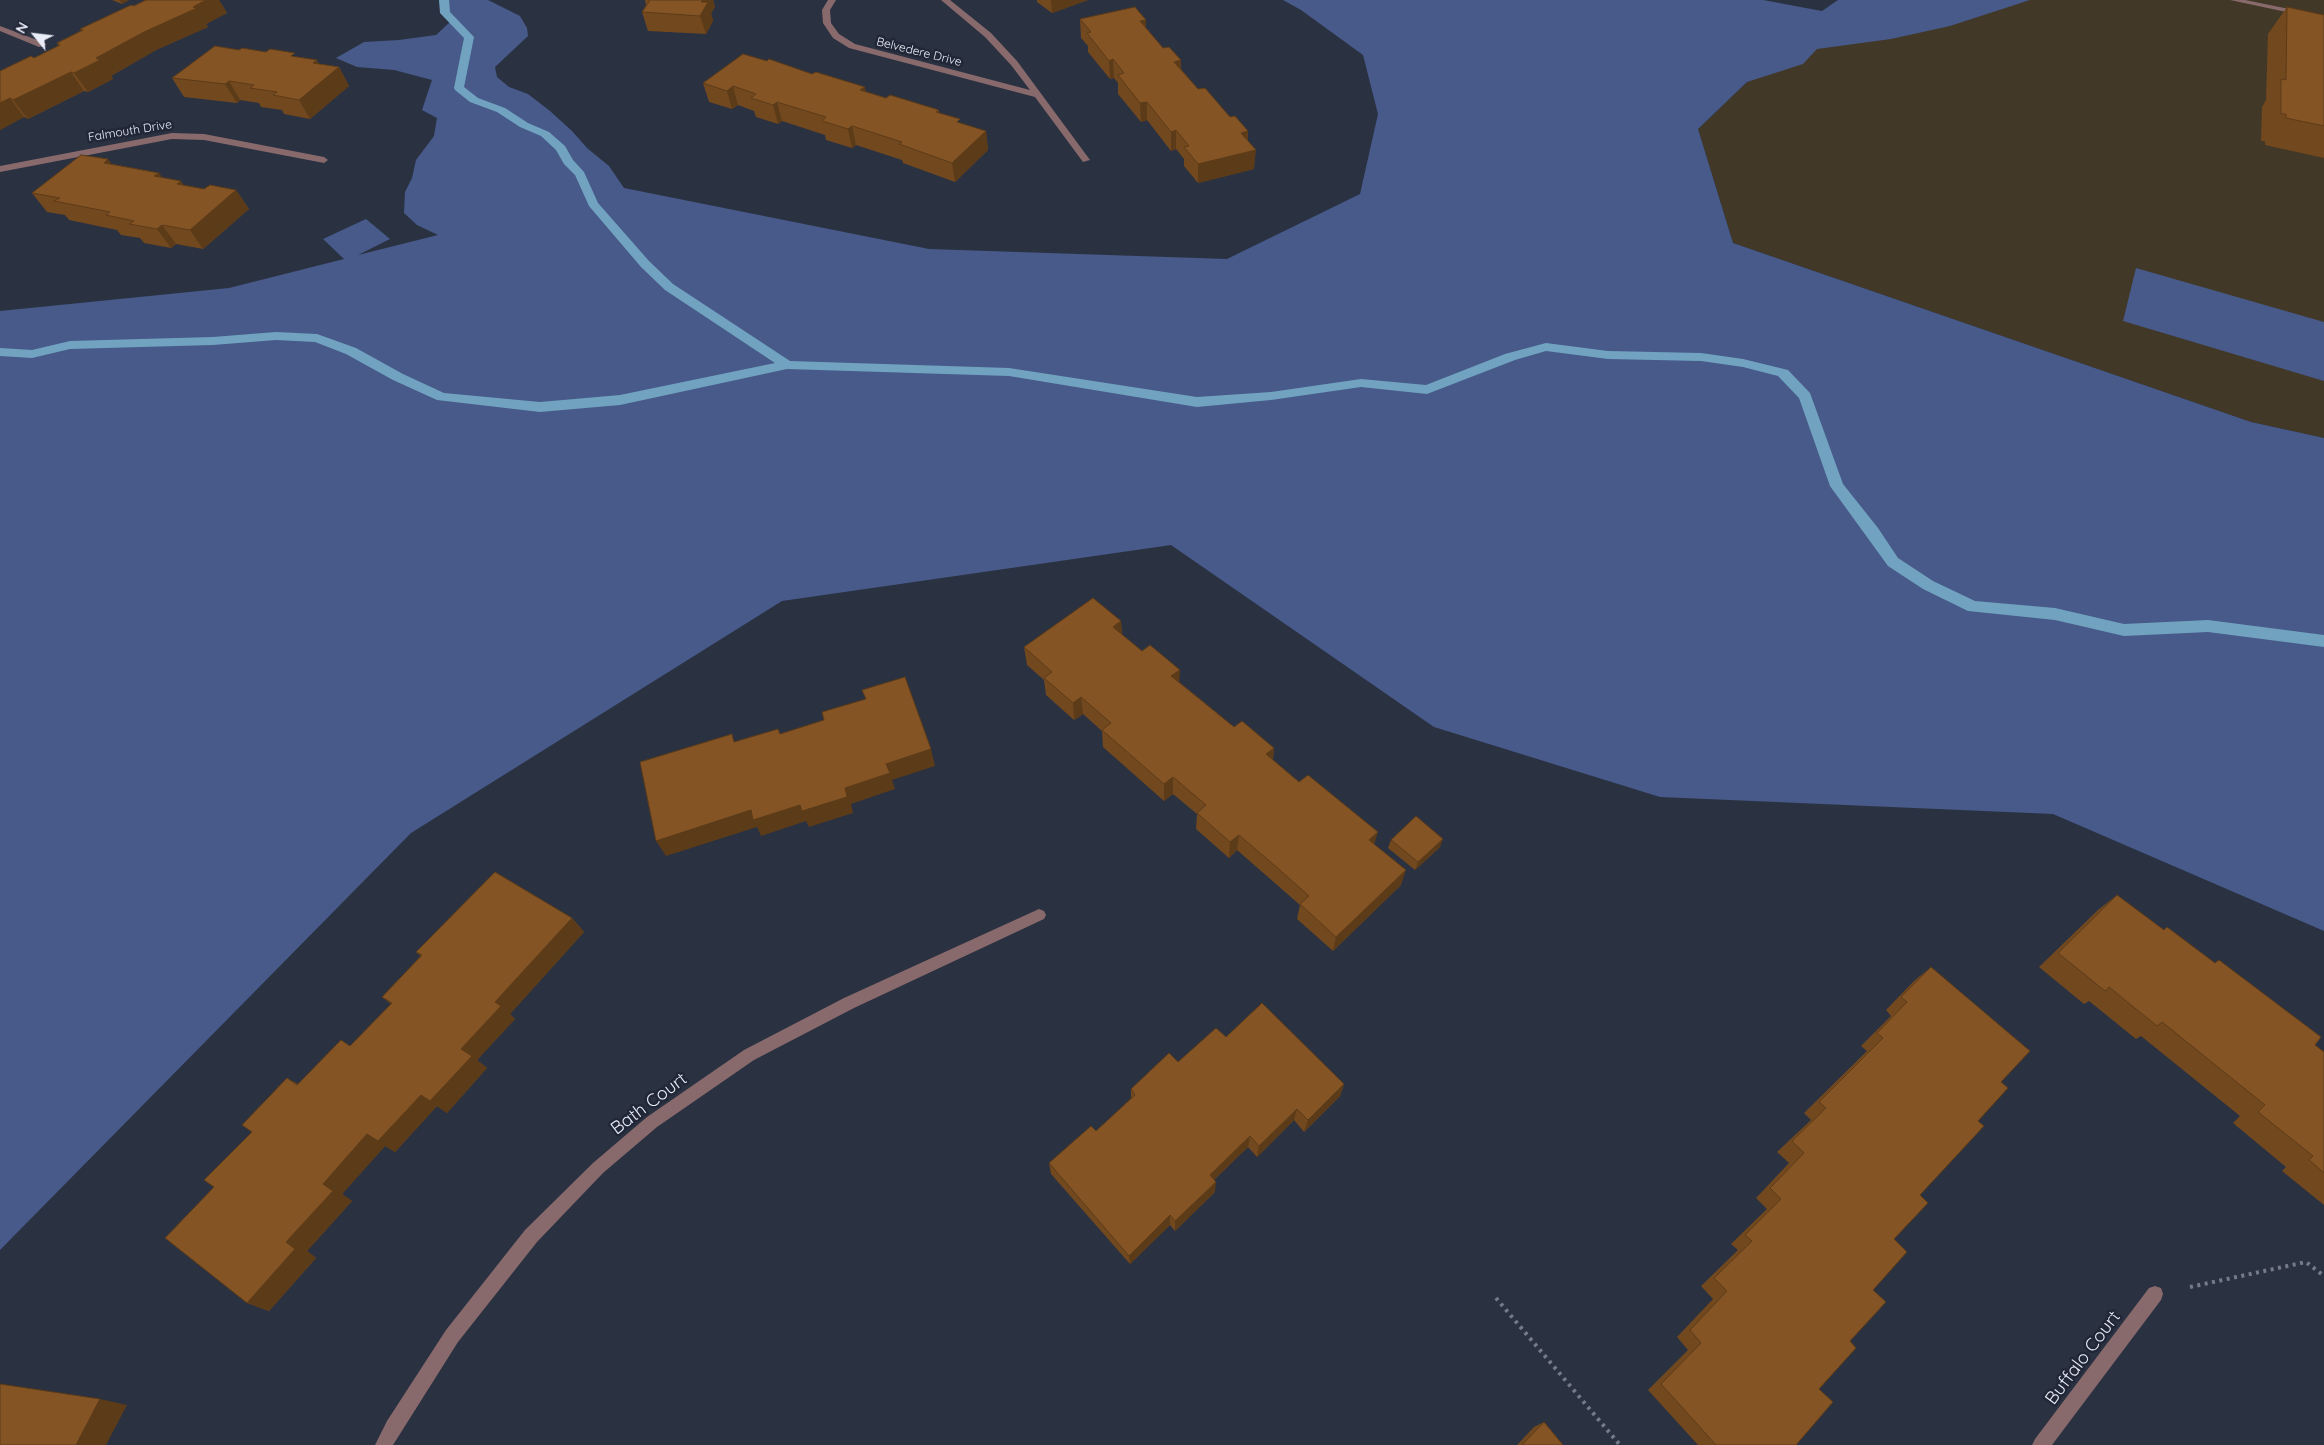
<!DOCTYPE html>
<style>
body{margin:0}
#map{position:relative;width:2324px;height:1445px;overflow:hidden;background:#2a3141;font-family:Quicksand,sans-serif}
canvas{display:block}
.north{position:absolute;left:10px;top:10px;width:50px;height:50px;-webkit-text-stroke:4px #212737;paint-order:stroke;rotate:299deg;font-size:14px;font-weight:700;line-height:20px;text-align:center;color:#e8edf7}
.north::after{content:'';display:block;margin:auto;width:18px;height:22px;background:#e8edf7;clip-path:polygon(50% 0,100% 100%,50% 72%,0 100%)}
</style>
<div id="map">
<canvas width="2324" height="1445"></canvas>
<div class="north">N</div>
</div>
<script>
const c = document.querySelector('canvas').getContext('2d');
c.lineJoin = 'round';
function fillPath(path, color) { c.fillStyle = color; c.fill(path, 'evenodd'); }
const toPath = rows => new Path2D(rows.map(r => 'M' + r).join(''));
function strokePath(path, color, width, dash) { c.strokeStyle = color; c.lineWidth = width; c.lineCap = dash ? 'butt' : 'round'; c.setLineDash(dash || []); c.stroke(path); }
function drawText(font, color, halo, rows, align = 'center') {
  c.font = font + ' Quicksand,sans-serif'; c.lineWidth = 5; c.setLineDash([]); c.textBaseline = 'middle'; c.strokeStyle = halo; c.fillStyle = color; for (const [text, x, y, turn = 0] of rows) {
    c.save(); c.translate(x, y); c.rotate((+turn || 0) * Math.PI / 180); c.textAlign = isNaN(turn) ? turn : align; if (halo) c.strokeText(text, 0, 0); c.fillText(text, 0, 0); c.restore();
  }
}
fillPath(toPath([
 [1847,0,2324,0,2324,438,2251,422,1733,243,1698,129,1822,11]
]), '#413827');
fillPath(toPath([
 [444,0,488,0,520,16,527,28,528,36,495,67,497,77,509,87,528,94,550,111,572,131,587,148,609,166,624,188,929,249,1227,259,1360,194,1378,114,1363,55,1301,10,1283,0,1763,0,1822,11,1838,0,2030,0,1950,26,1891,39,1817,49,1803,64,1747,82,1698,129,1733,243,2251,422,2324,438,2324,931,2053,814,1660,797,1434,727,1171,545,782,601,411,833,0,1250,0,311,229,288,344,259,323,239,366,219,390,239,358,255,438,235,417,225,404,213,405,192,412,178,416,160,434,136,437,118,422,110,432,80,394,70,357,67,336,58,364,42,399,40,436,35,451,21,445,13],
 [2136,268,2324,322,2324,381,2123,321]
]), '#475a8a');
fillPath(toPath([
 [439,0,449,0,450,12,474,37,464,87,478,98,505,108,528,123,549,132,565,146,573,160,584,172,598,203,649,261,673,284,790,361,1009,368,1197,397,1271,392,1361,379,1426,385,1505,354,1546,343,1608,351,1701,353,1743,359,1788,370,1810,393,1843,484,1878,528,1898,558,1933,581,1975,601,2055,608,2124,624,2208,620,2324,635,2324,647,2208,632,2124,636,2055,620,1968,611,1923,589,1888,566,1830,486,1799,398,1778,376,1743,367,1701,361,1608,359,1546,351,1515,360,1427,394,1361,387,1271,400,1197,407,1009,376,787,369,620,405,540,412,437,400,393,380,346,354,315,342,276,340,213,345,70,349,32,358,0,356,0,348,32,350,70,341,213,337,276,332,317,334,356,348,403,374,444,393,540,402,620,395,775,363,665,290,641,267,589,206,575,175,564,164,556,150,541,136,520,127,497,112,470,102,455,90,454,88,464,38,440,13,439,0]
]), '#71a3c0');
strokePath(toPath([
 [2190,1287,2306,1262,2324,1276],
 [1496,1298,1620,1445]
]), '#757b89', 4, [3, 4.5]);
fillPath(toPath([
 [828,0,836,0,830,10,831,23,839,34,855,44,1030,90,1011,65,985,37,941,0,950,0,991,33,1017,61,1090,160,1083,162,1035,97,849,48,833,38,823,23,822,10,828,0],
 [2230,0,2245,0,2324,16,2324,20,2230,0],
 [0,26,45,43,46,45,39,47,0,31,0,26],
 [172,133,204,134,324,157,328,160,324,163,204,140,172,139,0,172,0,166,172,133],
 [1039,909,1044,911,1046,915,1044,919,854,1008,754,1060,657,1127,603,1173,537,1242,458,1342,393,1445,375,1445,387,1421,446,1330,525,1230,593,1163,647,1117,744,1050,844,998,1039,909],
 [2155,1286,2161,1288,2163,1294,2161,1300,2052,1445,2032,1445,2035,1439,2149,1288,2155,1286]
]), '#896a6c');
fillPath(toPath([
 [112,0,129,0,122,4],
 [146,0,219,0,227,13,206,24,208,27,156,50,111,76,113,79,88,92,84,91,28,119,24,117,0,130,0,71,34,58,58,46,57,43,81,31,80,29],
 [645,0,714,0,713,1,715,7,711,13,713,21,706,34,648,31,642,12,646,6],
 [1037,0,1088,0,1052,13,1037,2],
 [2287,7,2324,15,2324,158,2265,145,2265,141,2261,141,2262,107,2266,100,2268,34],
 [1080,19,1146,20,1146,28,1163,48,1181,60,1181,69,1198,89,1230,117,1248,131,1248,141,1254,169,1198,183,1184,166,1184,159,1176,149,1171,151,1147,120,1141,122,1118,94,1118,83,1114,78,1110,79,1088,52,1088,46,1081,38],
 [239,50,297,57,319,64,339,67,349,86,310,119,284,114,282,110,261,107,259,103,240,100,237,103,184,97,172,78],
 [812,74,886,98,939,110,939,113,960,123,986,131,988,150,955,182,903,163,902,160,856,145,852,148,826,140,825,135,782,121,778,124,756,117,754,111,738,105,732,109,709,102,703,83],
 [112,164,159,173,162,178,184,185,204,189,236,190,249,209,203,249,176,244,171,248,144,243,140,238,121,235,117,230,69,220,65,215,47,212,32,193],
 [1121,621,1122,635,1234,727,1274,748,1273,760,1374,845,1401,885,1333,951,1297,919,1300,905,1237,850,1229,858,1196,829,1197,814,1173,794,1164,801,1103,747,1102,731,1083,714,1074,720,1046,695,1044,680,1027,665,1024,647],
 [1391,840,1440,847,1415,870,1388,848],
 [2117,895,2163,930,2167,927,2214,963,2219,960,2315,1045,2324,1052,2324,1205,2282,1171,2286,1167,2233,1123,2240,1116,2141,1036,2136,1039,2089,1001,2084,1004,2039,967,2098,910],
 [572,918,584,932,510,1014,515,1019,477,1060,487,1068,447,1113,437,1106,395,1152,385,1146,342,1194,352,1201,307,1251,316,1258,269,1311,247,1303,214,1187,252,1132,287,1078,298,1084,350,1046,391,1004,382,997,421,956,416,952],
 [1931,967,2001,1082,1978,1121,1920,1195,1894,1239,1873,1290,1850,1341,1819,1389,1796,1445,1698,1445,1648,1390,1688,1350,1677,1337,1713,1299,1701,1286,1738,1250,1731,1244,1767,1209,1756,1198,1789,1163,1777,1152,1811,1120,1804,1113,1867,1051,1861,1046,1891,1016,1886,1010,1914,981],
 [1226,1037,1344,1084,1340,1096,1304,1132,1294,1120,1257,1157,1248,1147,1214,1180,1215,1192,1175,1231,1170,1225,1130,1264,1051,1174,1049,1163,1096,1131,1131,1099,1131,1089,1178,1062],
 [1544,1422,1563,1445,1517,1445,1534,1427]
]), '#72481f');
fillPath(toPath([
 [120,0,129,0,122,4],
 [206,0,219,0,227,13,206,24,208,27,156,50,111,76,113,79,88,92,74,73,96,58,144,32],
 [703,0,714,0,713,1,715,7,711,13,713,21,706,34,700,16,701,2],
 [1051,0,1088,0,1052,13],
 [1146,20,1146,38,1140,21],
 [1113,59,1114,78,1110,79,1109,61],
 [317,60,326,77,339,67,349,86,310,119,299,100,313,63],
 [1181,60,1180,79,1174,62],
 [71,72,84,91,28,119,13,100],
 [229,81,240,100,237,103,225,84],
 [733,86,738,105,732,109,727,91],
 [865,87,868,105,860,90],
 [10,98,24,117,0,130,0,103],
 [777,102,782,121,778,124,773,105],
 [1147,102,1147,120,1141,122,1140,103],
 [852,126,856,145,852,148,848,129],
 [1176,130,1176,149,1171,151,1171,132],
 [986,131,988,150,955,182,952,163],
 [1248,131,1247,150,1241,133],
 [1256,150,1254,169,1198,183,1198,164],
 [108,159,122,178,104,163],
 [159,173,172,192,154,176],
 [181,181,194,200,177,184],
 [236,190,249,209,203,249,190,230],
 [162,225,176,244,171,248,157,229],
 [1121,621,1122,639,1113,627],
 [1180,670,1179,687,1171,676],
 [1081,697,1083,714,1074,720,1073,703],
 [1274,748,1272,764,1266,754],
 [931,749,935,766,892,780,895,789,851,804,853,813,809,827,806,821,761,836,757,827,666,856,656,841,751,810,800,805,845,788,886,764],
 [1173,777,1173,794,1164,801,1164,784],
 [1378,832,1373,848,1369,840],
 [1239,835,1237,850,1229,858,1230,842],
 [1443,839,1440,847,1415,870,1418,862],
 [1406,870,1401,885,1333,951,1336,937],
 [572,918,584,932,510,1014,515,1019,477,1060,487,1068,447,1113,430,1101,461,1049,495,1002],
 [1344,1084,1340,1096,1304,1132,1308,1120],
 [421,1095,437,1106,395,1152,385,1146,342,1194,352,1201,307,1251,316,1258,269,1311,247,1303,323,1184,367,1134],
 [1297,1109,1294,1120,1257,1157,1259,1146],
 [1250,1136,1248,1147,1208,1185,1210,1175],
 [1216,1182,1215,1192,1175,1231,1175,1221],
 [1170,1215,1170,1225,1130,1264,1129,1256],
 [100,1399,127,1405,106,1445,76,1445]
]), '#5c3b19');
const building = toPath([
 [146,0,206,0,193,7,197,8,144,32,96,58,100,60,74,73,71,72,13,100,10,98,0,103,0,71,31,56,34,58,60,45,57,43,83,30,80,29,131,5,134,6,146,0],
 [650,0,703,0,701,2,708,2,700,16,642,12,650,0],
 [1135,7,1146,20,1140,21,1163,48,1169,47,1181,60,1174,62,1198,89,1205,88,1230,117,1235,116,1248,131,1241,133,1256,150,1198,164,1184,147,1189,146,1176,130,1171,132,1147,102,1140,103,1118,75,1124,73,1113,59,1109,61,1087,33,1091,32,1080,19,1135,7],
 [2287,7,2324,15,2324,126,2286,118,2286,114,2281,114,2281,79,2286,80,2287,7],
 [215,46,239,50,242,48,266,52,270,49,295,53,291,56,317,60,313,63,339,67,299,100,273,95,277,92,250,88,254,85,229,81,225,84,172,78,215,46],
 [743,54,767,61,769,59,812,74,816,72,865,87,860,90,886,98,890,95,939,110,936,112,960,119,957,122,986,131,952,163,899,144,902,142,852,126,848,129,822,121,826,117,777,102,773,105,751,98,756,94,733,86,727,91,703,83,743,54],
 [81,155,108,159,104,163,159,173,154,176,181,181,177,184,204,189,210,185,236,190,190,230,162,225,157,229,129,224,134,221,106,215,110,212,54,201,60,198,32,193,81,155],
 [1093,598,1121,621,1113,627,1142,651,1150,645,1180,670,1171,676,1202,701,1234,727,1242,721,1274,748,1266,754,1299,782,1308,775,1378,832,1369,840,1406,870,1336,937,1300,904,1309,896,1274,865,1239,835,1230,842,1197,813,1206,805,1173,777,1164,784,1102,730,1111,723,1081,697,1073,703,1044,678,1052,672,1024,647,1093,598],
 [905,677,931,749,886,764,890,773,845,788,847,797,802,811,800,805,753,820,751,810,656,841,640,762,732,734,734,742,778,729,780,734,824,720,822,712,866,699,862,690,905,677],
 [1416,816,1443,839,1418,862,1391,840,1416,816],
 [495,872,572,918,495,1002,501,1006,461,1049,472,1056,430,1101,421,1095,378,1141,367,1134,323,1184,333,1191,286,1242,295,1249,247,1303,165,1238,214,1187,204,1180,252,1132,242,1125,287,1078,297,1085,341,1040,350,1046,392,1003,382,997,422,955,416,952,495,872],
 [2117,895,2164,930,2167,927,2215,963,2219,960,2321,1037,2315,1045,2324,1052,2324,1173,2309,1160,2313,1156,2258,1112,2265,1105,2162,1022,2157,1026,2109,987,2105,991,2058,953,2117,895],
 [1931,967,2030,1051,2001,1082,2008,1088,1978,1121,1984,1126,1920,1195,1928,1203,1894,1239,1907,1252,1873,1290,1886,1302,1850,1341,1856,1348,1819,1389,1833,1402,1796,1445,1716,1445,1661,1384,1701,1343,1690,1330,1727,1291,1714,1278,1752,1241,1745,1235,1781,1199,1770,1188,1804,1153,1792,1141,1826,1108,1819,1102,1883,1038,1877,1033,1907,1002,1901,997,1931,967],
 [1262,1003,1344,1084,1308,1120,1297,1109,1259,1146,1250,1136,1210,1175,1216,1182,1175,1221,1170,1215,1129,1256,1049,1163,1091,1126,1096,1131,1135,1095,1131,1089,1169,1053,1178,1062,1216,1028,1226,1037,1262,1003],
 [0,1384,100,1399,76,1445,0,1445,0,1384],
 [1544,1422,1563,1445,1522,1445,1544,1422]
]);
fillPath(building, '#845424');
strokePath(building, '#5c3b19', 1);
drawText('12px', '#e8edf7', '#212737', [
 ["Belvedere Drive",919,52,14],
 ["Falmouth Drive",130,131,-9]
]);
drawText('18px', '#e8edf7', '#212737', [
 ["Bath Court",649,1104,-37],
 ["Buffalo Court",2083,1358,-53]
]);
</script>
